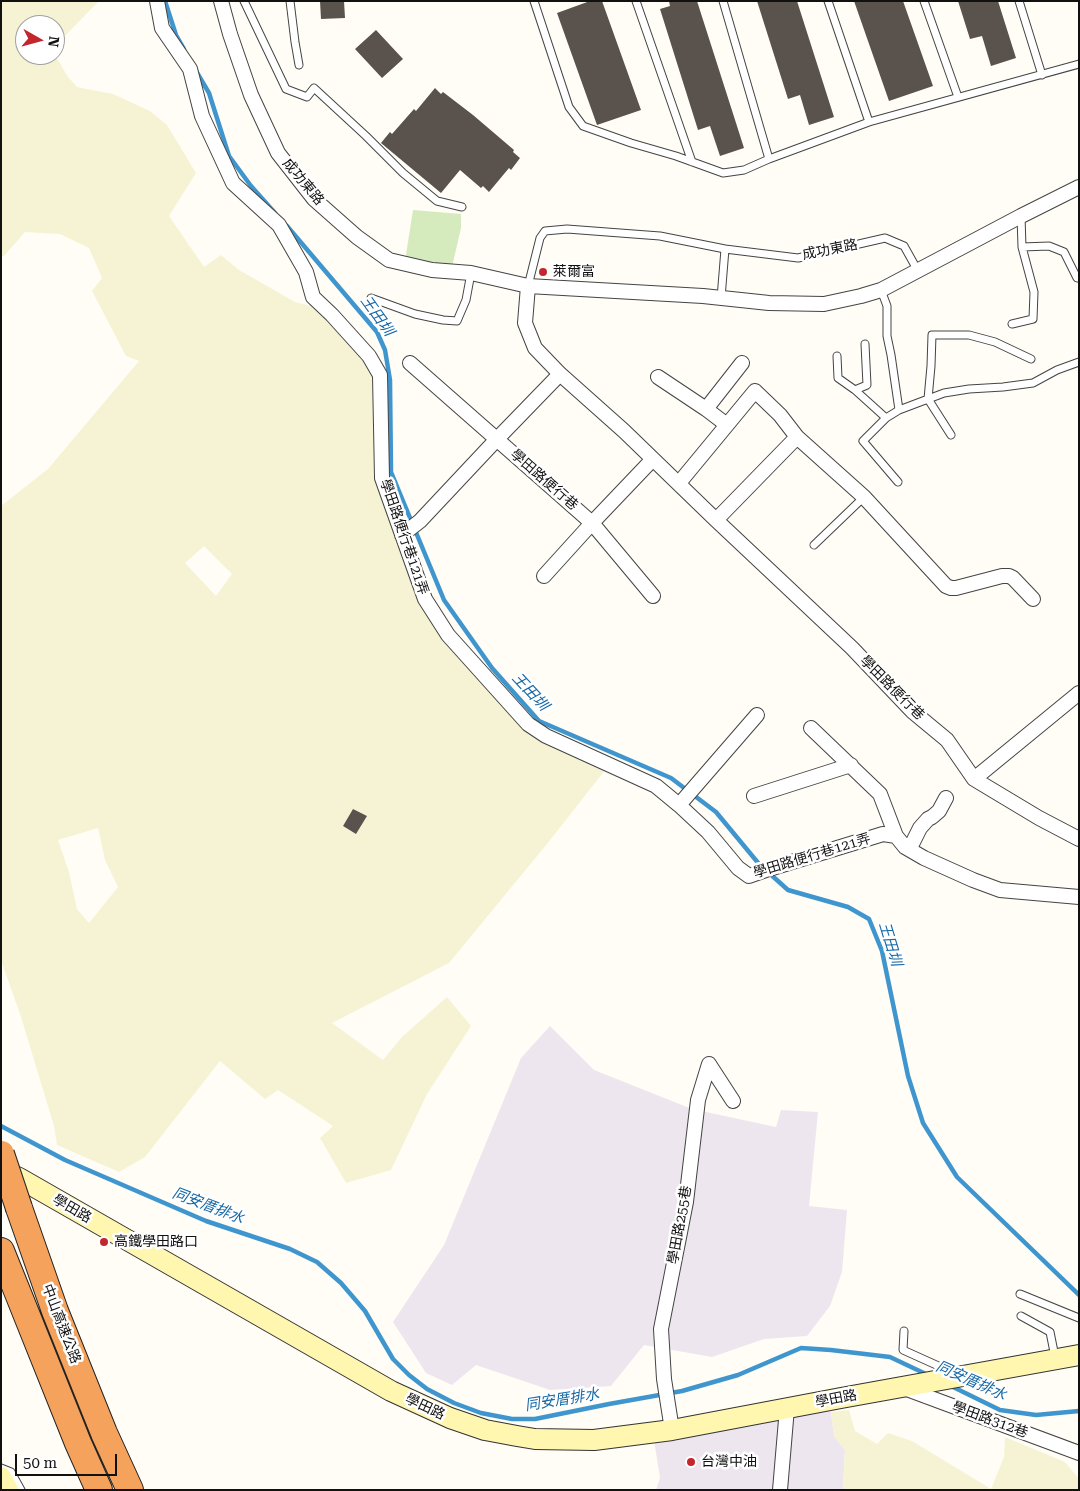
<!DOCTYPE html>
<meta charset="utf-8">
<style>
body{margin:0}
#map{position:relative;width:1080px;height:1491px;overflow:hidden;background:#fffdf5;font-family:"Roboto Serif",serif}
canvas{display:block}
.frame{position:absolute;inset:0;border:2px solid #111;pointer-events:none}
.north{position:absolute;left:15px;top:15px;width:50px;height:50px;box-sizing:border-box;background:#fff;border:1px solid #a0a0a0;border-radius:50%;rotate:97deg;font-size:14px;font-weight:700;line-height:20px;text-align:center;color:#111}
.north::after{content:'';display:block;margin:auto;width:18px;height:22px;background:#c4262e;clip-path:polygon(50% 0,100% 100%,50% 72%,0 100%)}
.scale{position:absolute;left:15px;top:1454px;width:102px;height:22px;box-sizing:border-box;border:2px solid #111;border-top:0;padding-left:6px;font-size:15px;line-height:18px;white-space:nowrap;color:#111;-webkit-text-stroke:4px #fff;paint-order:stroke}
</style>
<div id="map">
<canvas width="1080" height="1491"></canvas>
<div class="frame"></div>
<div class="north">N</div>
<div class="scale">50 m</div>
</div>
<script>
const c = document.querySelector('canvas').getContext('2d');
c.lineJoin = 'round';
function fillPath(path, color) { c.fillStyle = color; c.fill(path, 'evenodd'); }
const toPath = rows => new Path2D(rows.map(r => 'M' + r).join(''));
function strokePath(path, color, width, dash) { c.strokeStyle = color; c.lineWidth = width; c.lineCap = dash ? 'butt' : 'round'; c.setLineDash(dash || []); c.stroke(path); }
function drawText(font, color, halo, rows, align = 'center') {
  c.font = font + ' "Roboto Serif","Noto Sans TC",serif'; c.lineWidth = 5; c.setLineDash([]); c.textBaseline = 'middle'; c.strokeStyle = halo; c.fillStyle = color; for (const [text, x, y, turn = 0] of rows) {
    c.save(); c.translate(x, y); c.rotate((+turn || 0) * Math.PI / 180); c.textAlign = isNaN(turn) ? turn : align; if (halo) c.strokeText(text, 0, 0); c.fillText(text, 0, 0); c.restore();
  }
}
fillPath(toPath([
 [550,1026,594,1070,692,1109,776,1127,781,1110,818,1112,809,1206,847,1210,842,1272,830,1306,807,1336,764,1339,712,1357,644,1345,611,1386,550,1390,476,1365,452,1385,426,1373,393,1322,444,1245,521,1058],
 [820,1409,831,1412,834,1436,845,1450,843,1490,656,1490,660,1478,654,1440]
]), '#eee6ef');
fillPath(toPath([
 [1,1,99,1,55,46,55,25,25,25,25,55,55,55,68,77,77,87,113,94,150,111,167,125,196,173,169,216,204,267,221,255,239,270,295,302,327,310,380,375,382,478,430,607,528,724,609,765,551,839,449,963,332,1023,383,1060,402,1037,447,997,471,1026,427,1094,391,1170,346,1183,320,1138,333,1126,278,1090,265,1099,220,1061,145,1157,119,1172,57,1145,54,1126,21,1017,1,960,1,506,48,469,139,361,126,356,92,291,102,278,89,248,60,234,25,232,4,256,1,256],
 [204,546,232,574,216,596,185,563],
 [353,809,366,817,356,834,343,826],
 [98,828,105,860,118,887,89,923,77,909,69,872,58,840],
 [849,1410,855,1431,877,1444,888,1433,912,1441,991,1489,1004,1457,1005,1437,1065,1462,1079,1479,1079,1490,843,1490,845,1450,834,1436,831,1412]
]), '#f6f3d4');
fillPath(toPath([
 [413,210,461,214,461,228,452,267,405,261]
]), '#d5ebbd');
strokePath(toPath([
 [165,1,176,35,184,49],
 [196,71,209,93,229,156,251,186,275,213],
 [287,226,377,332,385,350,390,380,391,472,444,600,492,668,539,721,671,778,716,812,759,864,788,890,848,907,869,919,882,951,908,1076,923,1123,957,1177,1079,1295],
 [1,1126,65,1160,206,1221,290,1249,317,1262,341,1283,365,1311,393,1359,409,1375,427,1389,454,1403,481,1413,512,1419,535,1419,609,1404,682,1391,738,1375,801,1348,831,1350,890,1357,928,1375],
 [951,1386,1000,1410,1036,1415,1079,1411]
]), '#3f96cf', 4.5);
fillPath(toPath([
 [320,1,344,1,345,18,321,19],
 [590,1,602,1,641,110,597,125,557,13],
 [669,1,697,1,744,148,720,156,710,126,698,130,660,9,670,6],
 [757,1,797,1,834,117,809,125,800,95,788,99],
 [854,1,903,1,933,86,889,101],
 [958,1,998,1,1016,58,991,66,982,36,970,39],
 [376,30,403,59,382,78,355,49],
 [435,88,441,94,443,92,473,115,514,150,513,152,520,158,511,170,509,168,489,192,483,186,481,188,460,170,441,193,381,143,390,132,392,134,414,109,416,111],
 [353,809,367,816,356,834,343,826]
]), '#5a524d');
const lane = toPath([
 [244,1,286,89,307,97,314,88,366,136,403,173,437,201,462,207],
 [290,1,295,42,299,65],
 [534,1,569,107,583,126,631,143,676,156,723,173,744,170,769,159,869,122,1079,64],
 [636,1,692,162],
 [723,1,769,159],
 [828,1,869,122],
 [924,1,958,97],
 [1019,1,1042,75],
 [1022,247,1049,246,1064,252,1077,278,1079,278],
 [725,249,798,258,885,238,904,246,918,271],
 [528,286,540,238,545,231,567,229,660,236,725,249,721,298],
 [881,290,887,306,887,336,891,355,899,410,944,393,969,389,1003,387,1033,383,1057,370,1079,362],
 [371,298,415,314,443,320,457,321,466,300,471,273],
 [1012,324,1033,319,1034,292,1022,247,1021,216],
 [837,356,838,378,855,390,886,418],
 [855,390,867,385,865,344],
 [951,435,928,399,931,366,932,335,969,335,995,342,1031,359],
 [898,482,863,441,886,418,899,410],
 [814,545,864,497],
 [1020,1294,1079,1318],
 [1021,1316,1050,1332,1055,1357],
 [904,1331,903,1350,954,1373],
 [1,1468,11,1472,21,1490]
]);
const street = toPath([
 [157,1,162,28,190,69,202,116,233,183,279,225,306,272,313,297,332,315,369,356,380,375,382,478,425,599,448,635,528,724,546,736,656,786,679,805,708,832,738,868,749,876,769,869,883,834,896,836,905,847,924,858,973,880,1000,890,1079,897],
 [221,1,230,34,251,95,278,153,314,199,357,237,389,260,432,270,471,273,528,286,703,296,769,303,824,304,861,296,881,290,1021,216,1079,187],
 [528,286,525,323,535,348,560,374,624,431,716,520,852,648,912,711,947,740,974,779,1039,818,1079,839],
 [410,363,592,523,653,459],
 [658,377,706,409,727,425],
 [706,409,742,363],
 [679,483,755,391,780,415,797,437],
 [716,520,797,437,864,497,946,586,951,588,956,588,1002,576,1009,576,1013,578,1033,599],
 [402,535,420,521,497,439,560,374],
 [544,576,592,523,653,596],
 [811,728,880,794,896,836],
 [974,779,1079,693],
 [754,796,851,765],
 [679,805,757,715],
 [905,847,912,844,920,828,928,819,932,817,939,811,946,798],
 [904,1388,1079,1453],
 [672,1430,664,1379,661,1329,686,1202,698,1100,709,1064,733,1101],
 [780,1490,787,1408]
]);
const secondary = toPath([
 [1,1170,19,1178,391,1391,450,1418,485,1430,517,1436,535,1439,594,1440,672,1430,841,1398,1079,1355],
 [1,1477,8,1490]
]);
const highway = toPath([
 [19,1208,55,1311,104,1433,130,1490],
 [1,1251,78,1443,99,1490]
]);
strokePath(lane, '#444', 9);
strokePath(street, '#444', 16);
strokePath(secondary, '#333', 22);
strokePath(highway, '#222', 28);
strokePath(lane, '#fff', 7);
strokePath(street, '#fff', 14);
strokePath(secondary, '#fff6b0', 20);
strokePath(highway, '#f5a25d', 26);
const highwayBridge = toPath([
 [1,1154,19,1208]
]);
strokePath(highwayBridge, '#222', 28, []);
strokePath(highwayBridge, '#f5a25d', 26);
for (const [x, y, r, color] of [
 [543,272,5,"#c4262e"],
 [104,1242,5,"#c4262e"],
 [691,1462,5,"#c4262e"]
]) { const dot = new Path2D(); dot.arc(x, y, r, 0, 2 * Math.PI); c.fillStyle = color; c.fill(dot); strokePath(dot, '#fff', 2); }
drawText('14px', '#111', '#fff', [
 ["成功東路",303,182,50],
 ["成功東路",830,250,-11],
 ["學田路便行巷",544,480,41],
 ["學田路便行巷121弄",404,537,71],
 ["學田路便行巷",892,688,45],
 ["學田路便行巷121弄",812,856,-17],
 ["學田路",72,1209,30],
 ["學田路255巷",680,1225,-80],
 ["中山高速公路",61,1324,69],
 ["學田路",836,1399,-11],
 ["學田路",425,1407,25],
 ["學田路312巷",990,1420,20]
]);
drawText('14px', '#111', '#fff', [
 ["萊爾富",553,272],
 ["高鐵學田路口",114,1242],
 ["台灣中油",701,1462]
], 'left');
drawText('italic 15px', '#1768a6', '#fff', [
 ["王田圳",377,316,54],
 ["王田圳",530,692,47],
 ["王田圳",890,944,73],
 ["同安厝排水",208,1206,21],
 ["同安厝排水",971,1381,24],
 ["同安厝排水",562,1400,-9]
]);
</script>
